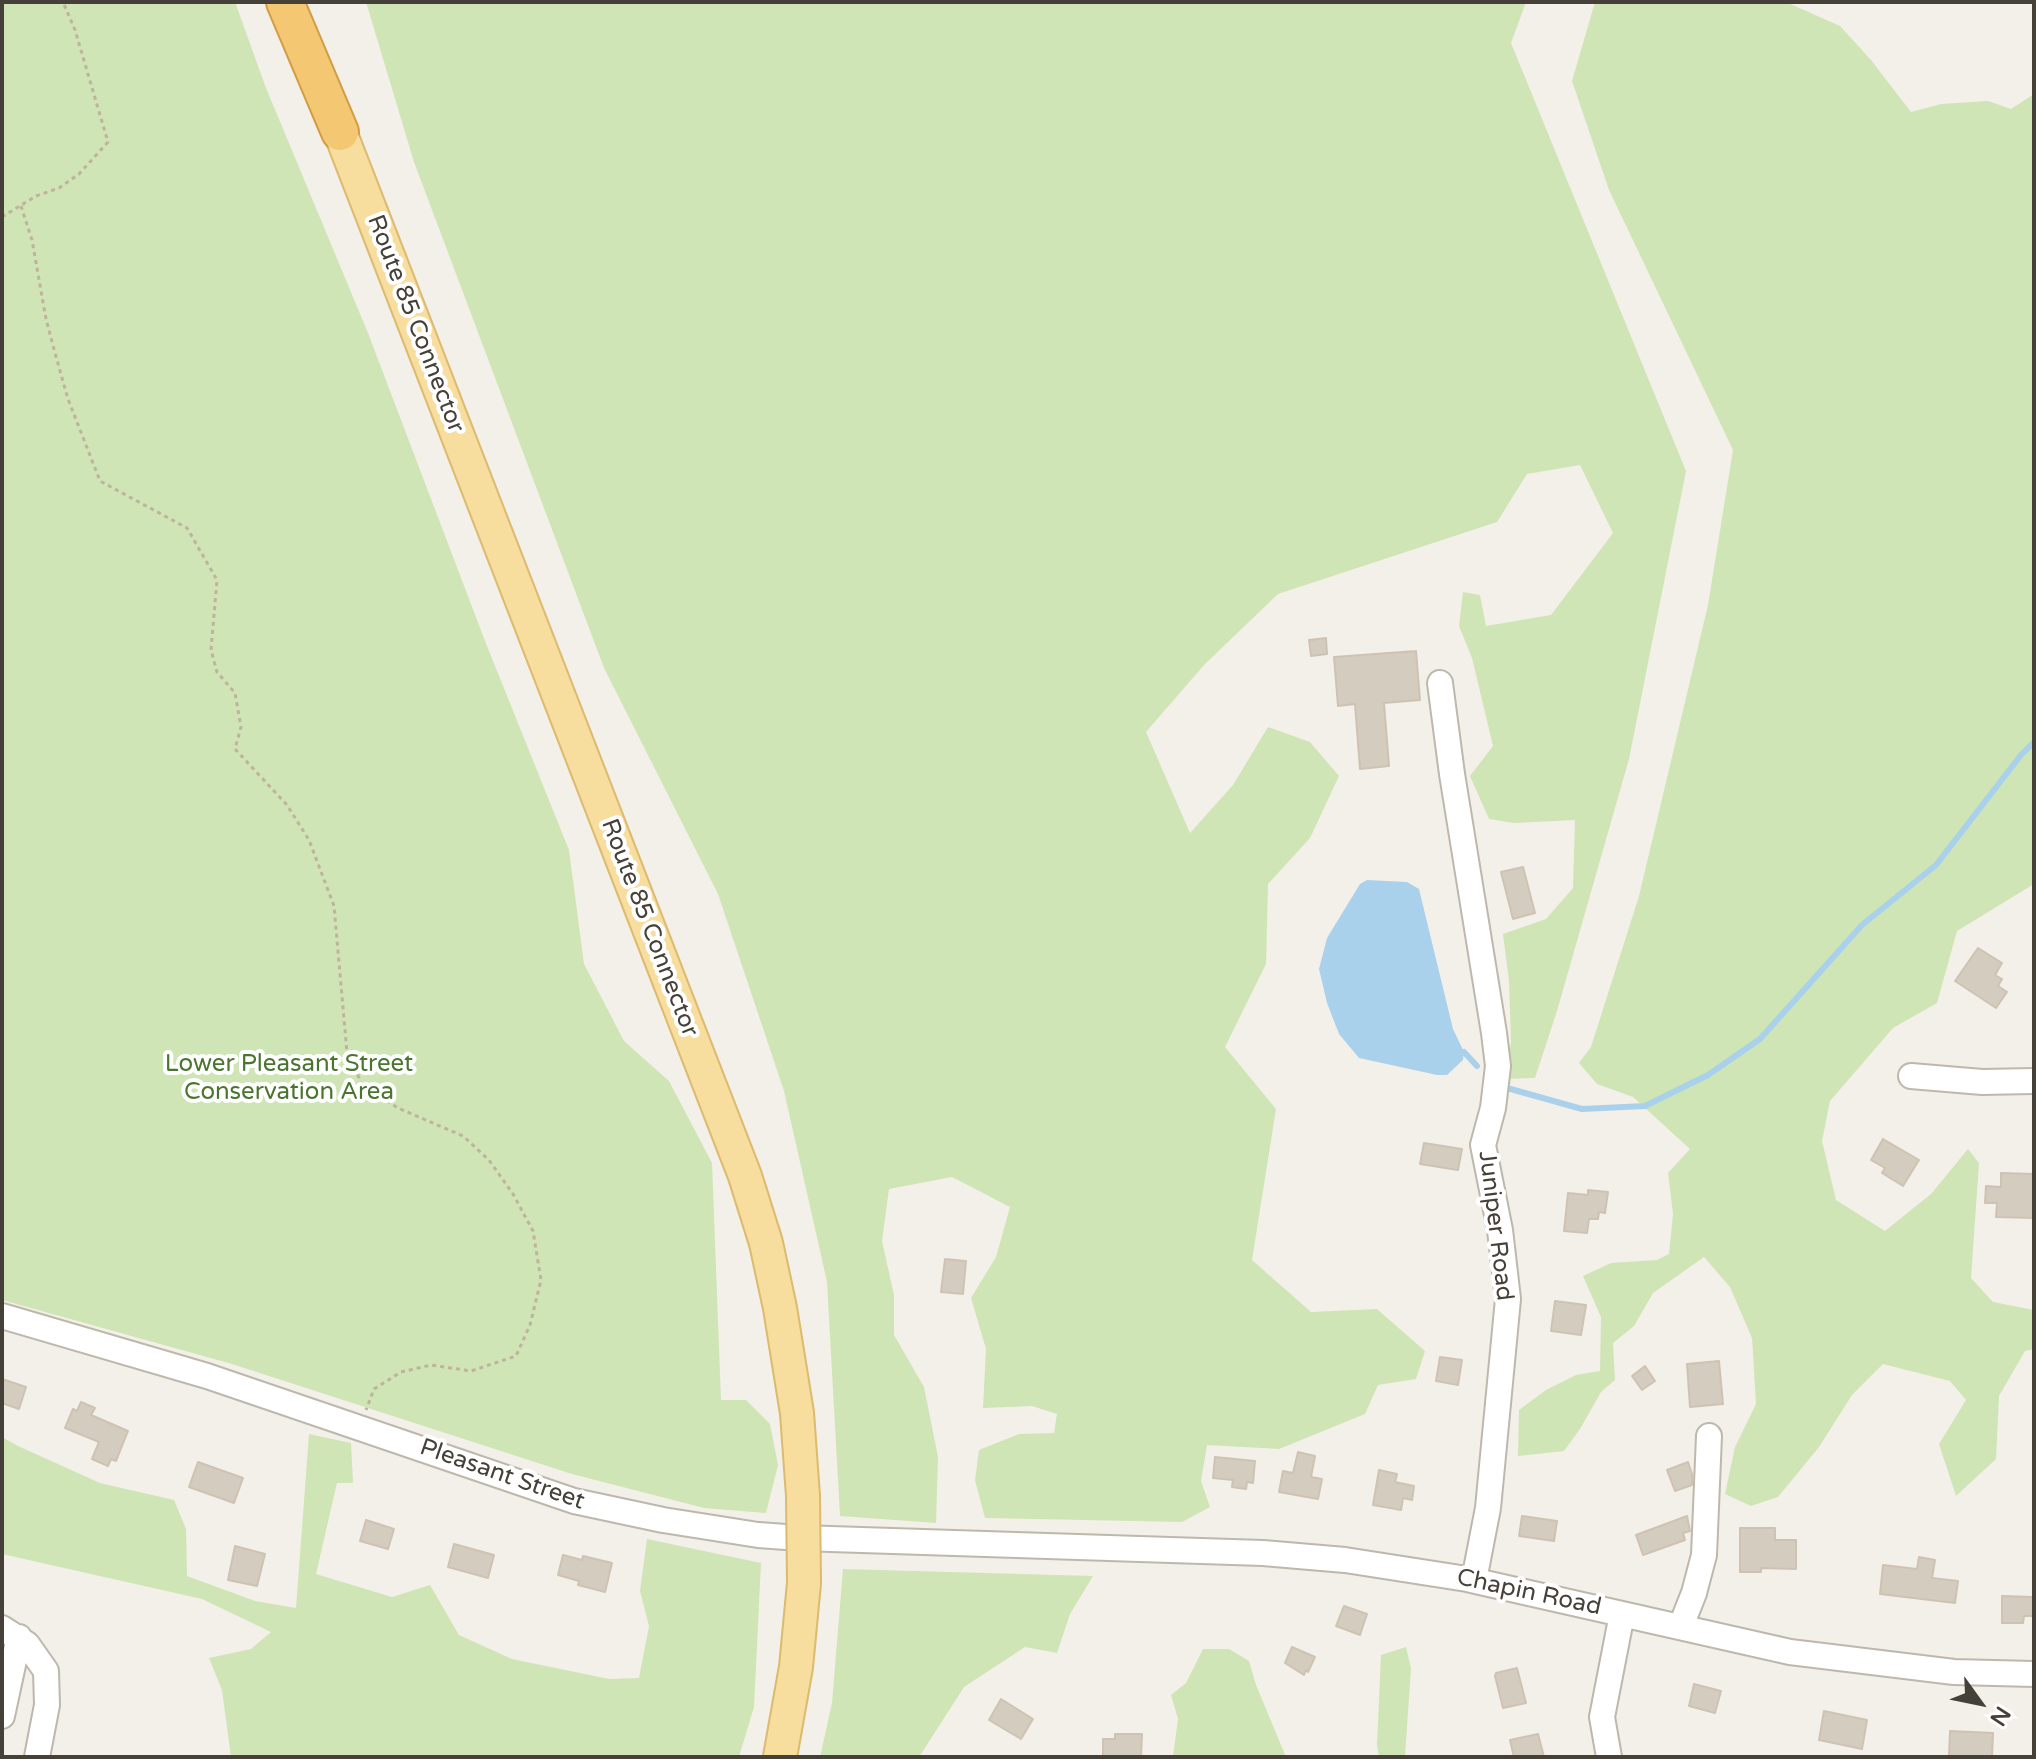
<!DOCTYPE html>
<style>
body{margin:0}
#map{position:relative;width:2036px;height:1759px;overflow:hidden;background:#f3f0e9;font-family:"Varela Round",sans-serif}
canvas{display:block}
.frame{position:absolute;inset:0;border:4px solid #464138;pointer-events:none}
.north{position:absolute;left:1940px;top:1663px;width:80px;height:80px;-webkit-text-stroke:6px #fff;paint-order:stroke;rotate:123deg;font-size:22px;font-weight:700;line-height:32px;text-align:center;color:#464138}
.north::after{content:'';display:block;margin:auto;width:28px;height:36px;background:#464138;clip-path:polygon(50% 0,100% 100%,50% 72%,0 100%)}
</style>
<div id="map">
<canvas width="2036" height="1759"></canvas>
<div class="frame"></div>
<div class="north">N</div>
</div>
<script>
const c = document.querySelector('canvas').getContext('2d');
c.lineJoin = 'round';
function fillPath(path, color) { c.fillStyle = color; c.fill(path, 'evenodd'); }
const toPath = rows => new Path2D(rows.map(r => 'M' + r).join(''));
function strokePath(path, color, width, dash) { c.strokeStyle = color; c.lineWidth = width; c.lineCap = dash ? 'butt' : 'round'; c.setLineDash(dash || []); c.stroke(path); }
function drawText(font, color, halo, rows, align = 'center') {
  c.font = font + ' "Varela Round",sans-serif'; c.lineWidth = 8; c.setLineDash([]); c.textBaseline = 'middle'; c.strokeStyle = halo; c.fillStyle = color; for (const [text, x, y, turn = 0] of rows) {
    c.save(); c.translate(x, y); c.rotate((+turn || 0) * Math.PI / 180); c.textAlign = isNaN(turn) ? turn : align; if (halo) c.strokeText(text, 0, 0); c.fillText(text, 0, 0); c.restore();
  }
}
fillPath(toPath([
 [2,2,235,2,266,88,368,333,485,641,569,850,584,964,624,1041,669,1081,712,1163,721,1400,746,1400,770,1424,778,1465,766,1513,704,1508,572,1474,232,1364,2,1300],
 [366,2,1526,2,1511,43,1686,471,1629,759,1557,1011,1535,1078,1506,1079,1511,1041,1509,981,1503,934,1546,919,1573,888,1575,820,1514,823,1489,819,1470,776,1493,746,1472,658,1459,626,1463,592,1480,595,1486,626,1551,615,1613,533,1580,465,1527,474,1497,522,1278,594,1204,665,1146,732,1190,833,1233,785,1268,727,1310,742,1339,776,1310,838,1268,884,1266,964,1225,1047,1276,1109,1252,1260,1311,1312,1377,1309,1425,1351,1416,1379,1378,1385,1365,1414,1279,1449,1207,1445,1201,1481,1210,1507,1182,1522,985,1518,975,1480,979,1450,1019,1434,1054,1433,1057,1414,1032,1406,983,1408,986,1349,971,1298,996,1257,1010,1207,952,1177,889,1189,882,1241,894,1295,894,1335,924,1387,938,1457,936,1523,840,1516,827,1282,784,1091,718,894,604,668,414,162],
 [1595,2,1786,2,1840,26,1871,60,1911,112,1941,104,1988,101,2011,109,2034,94,2034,884,1957,931,1937,1003,1893,1028,1830,1101,1822,1141,1836,1200,1885,1231,1931,1194,1968,1149,1979,1163,1971,1278,1993,1302,2034,1310,2034,1349,2025,1351,1999,1396,1996,1459,1956,1496,1939,1444,1966,1400,1950,1381,1883,1364,1852,1395,1819,1447,1778,1497,1751,1506,1725,1494,1735,1447,1756,1404,1752,1338,1730,1287,1704,1257,1653,1293,1634,1326,1613,1343,1615,1380,1601,1392,1580,1429,1564,1451,1518,1456,1519,1410,1546,1390,1576,1375,1600,1371,1601,1317,1583,1276,1611,1263,1657,1260,1669,1254,1673,1214,1668,1173,1690,1149,1633,1097,1597,1084,1579,1063,1591,1047,1639,896,1708,605,1733,450,1609,190,1572,81],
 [309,1434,351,1443,353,1483,337,1483,316,1574,392,1597,430,1585,459,1635,512,1659,609,1679,639,1678,649,1626,640,1591,647,1539,761,1563,754,1707,739,1757,231,1757,222,1690,209,1658,251,1649,271,1632,202,1599,2,1554,2,1437,18,1446,100,1483,174,1500,186,1529,187,1576,255,1601,296,1608],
 [843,1569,1093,1576,1070,1614,1057,1653,1025,1647,964,1687,919,1757,820,1757,832,1703],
 [1406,1647,1411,1668,1405,1757,1379,1757,1377,1745,1381,1655],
 [1203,1649,1229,1649,1249,1661,1256,1685,1286,1757,1173,1757,1178,1719,1171,1695,1186,1683]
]), '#cfe5b5');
fillPath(toPath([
 [1367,880,1407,882,1419,889,1453,1029,1464,1052,1463,1060,1447,1075,1437,1075,1359,1058,1339,1034,1327,1003,1319,969,1327,938,1360,884]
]), '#aad1ec');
strokePath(toPath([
 [1464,1052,1477,1066],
 [1507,1088,1582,1109,1645,1106,1708,1075,1760,1039,1862,925,1936,865,2021,755,2034,742]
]), '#aad1ec', 6);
const building = toPath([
 [1326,638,1327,654,1311,656,1309,640,1326,638],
 [1416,651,1420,700,1384,703,1389,766,1360,769,1355,704,1338,706,1334,657,1416,651],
 [1523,867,1535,913,1513,919,1501,872,1523,867],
 [1978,948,2002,963,1995,975,2002,979,1998,986,2007,992,1996,1008,1955,981,1978,948],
 [1883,1139,1919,1160,1903,1186,1882,1173,1885,1168,1871,1160,1883,1139],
 [1424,1143,1462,1149,1458,1170,1420,1164,1424,1143],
 [2001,1173,2034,1174,2034,1218,1996,1217,1997,1203,1985,1203,1986,1186,2001,1187,2001,1173],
 [1588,1190,1608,1192,1605,1213,1599,1212,1598,1219,1589,1219,1587,1233,1564,1231,1568,1193,1588,1195,1588,1190],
 [945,1259,966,1261,963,1294,941,1292,945,1259],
 [1555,1301,1586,1305,1581,1335,1551,1331,1555,1301],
 [1440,1357,1462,1360,1458,1385,1436,1381,1440,1357],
 [1719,1361,1723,1404,1690,1407,1687,1364,1719,1361],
 [1645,1366,1655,1381,1642,1390,1632,1376,1645,1366],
 [2,1379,26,1387,19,1409,2,1403,2,1379],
 [81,1402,95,1408,91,1415,128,1431,116,1461,111,1459,108,1466,92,1459,99,1442,65,1428,73,1409,77,1411,81,1402],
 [1298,1452,1315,1456,1311,1477,1322,1479,1318,1499,1279,1492,1283,1471,1293,1473,1298,1452],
 [1215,1457,1255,1461,1253,1483,1247,1482,1246,1489,1232,1487,1233,1480,1213,1478,1215,1457],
 [198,1462,243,1478,234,1503,189,1487,198,1462],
 [1688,1462,1692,1474,1692,1485,1675,1491,1667,1470,1688,1462],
 [1379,1470,1397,1474,1395,1482,1414,1486,1412,1500,1403,1498,1401,1510,1373,1505,1379,1470],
 [1522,1516,1557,1521,1554,1541,1519,1536,1522,1516],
 [1687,1516,1690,1531,1683,1533,1685,1540,1643,1555,1636,1535,1687,1516],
 [366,1520,394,1529,388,1549,360,1541,366,1520],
 [1740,1528,1775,1528,1775,1540,1796,1540,1796,1569,1761,1568,1761,1572,1740,1572,1740,1528],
 [454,1544,494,1555,488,1578,448,1567,454,1544],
 [235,1546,265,1554,257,1586,228,1580,235,1546],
 [563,1555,582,1560,583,1556,612,1563,605,1592,578,1585,579,1581,558,1575,563,1555],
 [1919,1557,1935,1560,1932,1578,1958,1581,1955,1603,1880,1594,1883,1565,1917,1569,1919,1557],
 [2002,1596,2034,1597,2034,1616,2024,1616,2023,1623,2002,1623,2002,1596],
 [1344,1606,1367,1614,1360,1635,1336,1626,1344,1606],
 [1292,1647,1315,1657,1308,1672,1306,1670,1304,1675,1285,1663,1292,1647],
 [1517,1668,1526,1703,1503,1708,1495,1676,1496,1673,1517,1668],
 [1694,1684,1721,1691,1715,1713,1689,1706,1694,1684],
 [1001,1699,1033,1719,1021,1739,989,1720,1001,1699],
 [1824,1711,1867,1720,1862,1749,1819,1740,1824,1711],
 [1950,1731,1993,1733,1992,1757,1949,1757,1950,1731],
 [1115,1734,1142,1734,1141,1757,1103,1757,1103,1739,1115,1739,1115,1734],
 [1538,1734,1544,1757,1514,1757,1510,1740,1538,1734]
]);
fillPath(building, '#d4ccbf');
strokePath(building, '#cec3b3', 2);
const minor = toPath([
 [1440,683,1452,774,1494,1033,1498,1066,1493,1108,1483,1145,1500,1230,1508,1299,1488,1508,1474,1580],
 [1911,1076,1982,1082,2034,1081],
 [2,1316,207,1376,574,1501,663,1520,758,1535,800,1538,1263,1553,1345,1560,1467,1579,1790,1652,1954,1672,2034,1674],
 [1681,1626,1694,1593,1704,1555,1709,1436],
 [2,1628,27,1644,46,1671,47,1705,37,1757],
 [2,1716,19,1637],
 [1609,1757,1602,1717,1622,1614]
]);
const major = toPath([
 [340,132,745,1176,766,1243,780,1308,797,1413,803,1496],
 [780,1757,796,1667,804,1583]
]);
const highway = toPath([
 [285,2,340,132]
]);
strokePath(minor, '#beb8ac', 28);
strokePath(major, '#dcba6e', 36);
strokePath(highway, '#d39c43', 40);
strokePath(toPath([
 [21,206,32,240,46,319,55,353,68,399,100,481,187,528,217,580,211,650,217,672,235,693,241,727,235,749,287,805,309,840,334,906,347,1053,362,1084,398,1108,463,1136,489,1160,513,1194,533,1231,541,1280,530,1325,516,1356,471,1371,431,1365,401,1372,374,1389,366,1410],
 [2,217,36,196,59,188,79,174,108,142,75,30,63,2]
]), '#bfb39e', 3, [4, 4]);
strokePath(minor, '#fff', 24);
strokePath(major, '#f7dd9e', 32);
strokePath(highway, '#f4c873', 36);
const majorBridge = toPath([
 [803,1496,804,1583]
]);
strokePath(majorBridge, '#dcba6e', 36, []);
strokePath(majorBridge, '#f7dd9e', 32);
drawText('24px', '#464138', '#fff', [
 ["Route 85 Connector",415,324,69],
 ["Route 85 Connector",649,928,69],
 ["Juniper Road",1495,1226,83],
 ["Pleasant Street",502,1475,19],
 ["Chapin Road",1529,1593,12]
]);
drawText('24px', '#4a752f', '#fff', [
 ["Lower Pleasant Street",289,1065],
 ["Conservation Area",289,1093]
]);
</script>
